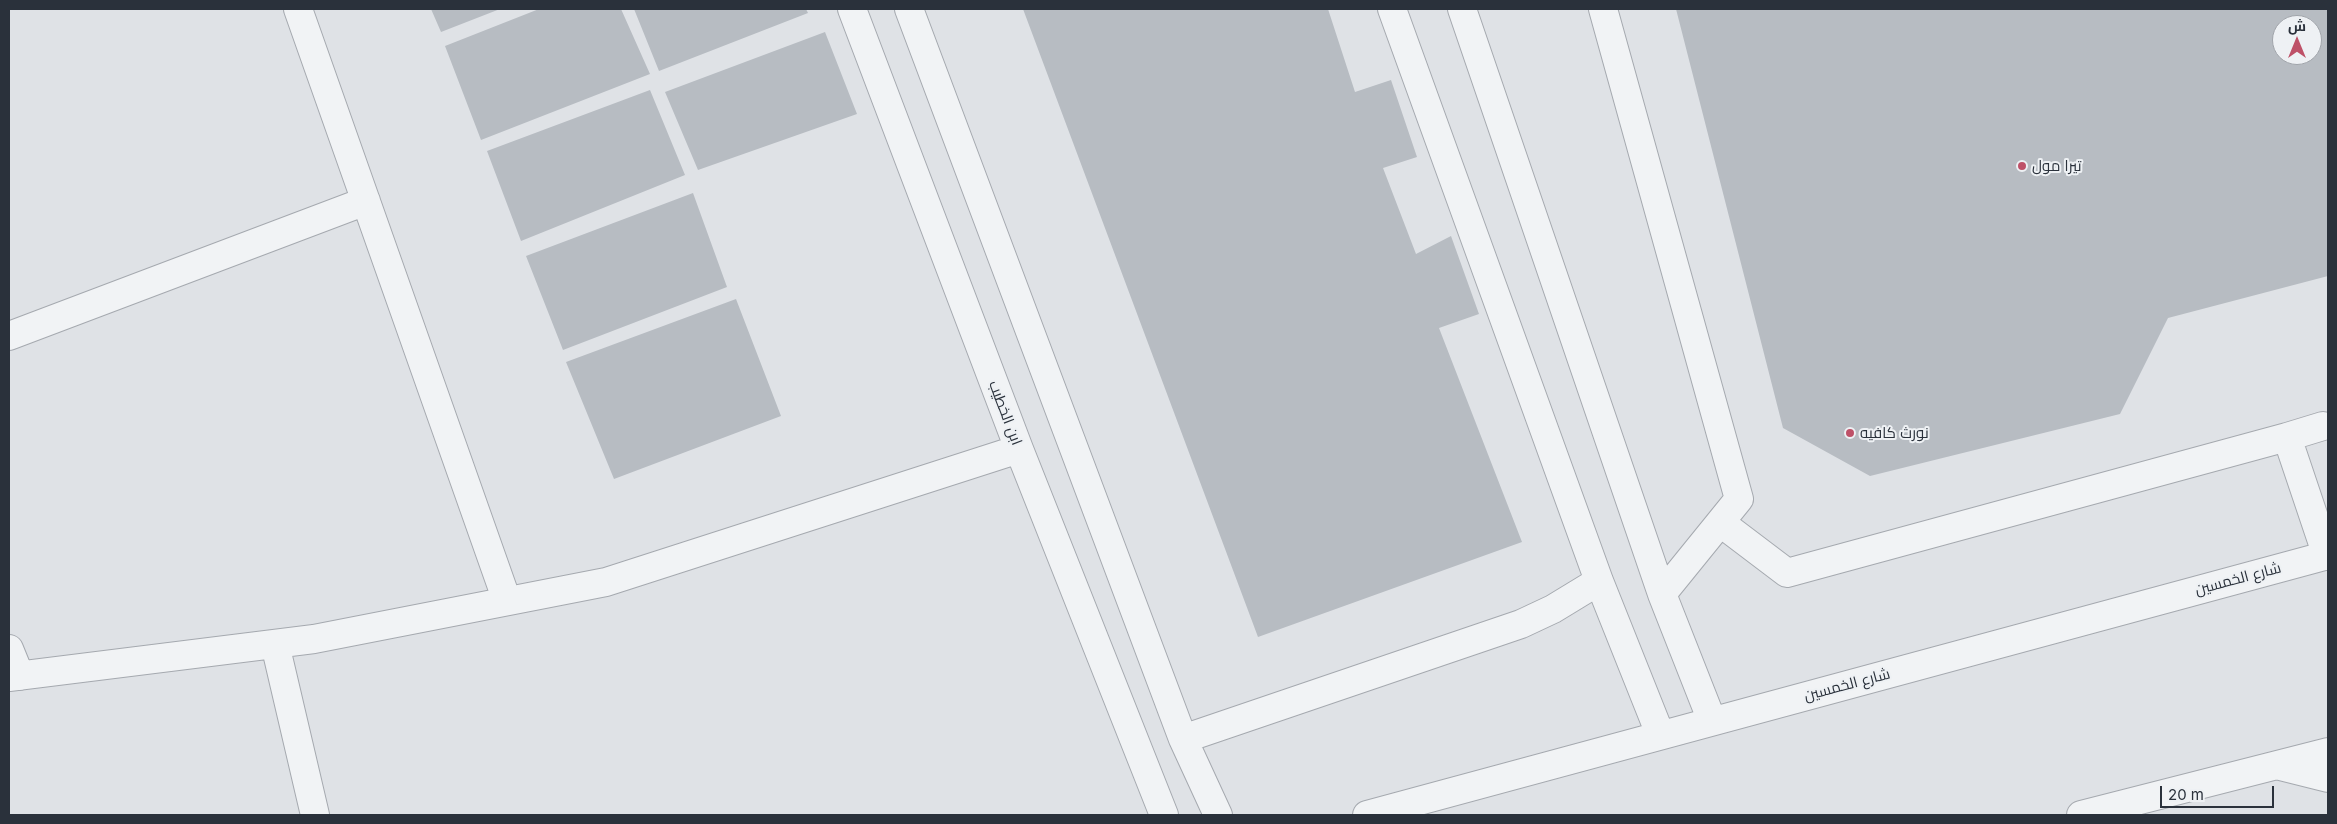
<!DOCTYPE html>
<meta charset="utf-8">
<style>
body{margin:0}
#map{position:relative;width:2337px;height:824px;overflow:hidden;background:#dfe2e6;font-family:Inter,Cairo,sans-serif}
canvas{display:block}
.frame{position:absolute;inset:0;border:10px solid #2a313b;pointer-events:none}
.north{position:absolute;left:2272px;top:15px;width:50px;height:50px;box-sizing:border-box;background:#eef1f4;border:1px solid #a0a4aa;border-radius:50%;rotate:0deg;font-size:14px;font-weight:700;line-height:20px;text-align:center;color:#2a313b}
.north::after{content:'';display:block;margin:auto;width:18px;height:22px;background:#be5168;clip-path:polygon(50% 0,100% 100%,50% 72%,0 100%)}
.scale{position:absolute;left:2160px;top:786px;width:114px;height:22px;box-sizing:border-box;border:2px solid #2a313b;border-top:0;padding-left:6px;font-size:15px;line-height:18px;white-space:nowrap;color:#2a313b;-webkit-text-stroke:4px #eef1f4;paint-order:stroke}
</style>
<div id="map">
<canvas width="2337" height="824"></canvas>
<div class="frame"></div>
<div class="north">ش</div>
<div class="scale">20 m</div>
</div>
<script>
const c = document.querySelector('canvas').getContext('2d');
c.lineJoin = 'round';
function fillPath(path, color) { c.fillStyle = color; c.fill(path, 'evenodd'); }
const toPath = rows => new Path2D(rows.map(r => 'M' + r).join(''));
function strokePath(path, color, width, dash) { c.strokeStyle = color; c.lineWidth = width; c.lineCap = dash ? 'butt' : 'round'; c.setLineDash(dash || []); c.stroke(path); }
function drawText(font, color, halo, rows, align = 'center') {
  c.font = font + ' Inter,Cairo,sans-serif'; c.lineWidth = 4; c.setLineDash([]); c.textBaseline = 'middle'; c.strokeStyle = halo; c.fillStyle = color; for (const [text, x, y, turn = 0] of rows) {
    c.save(); c.translate(x, y); c.rotate((+turn || 0) * Math.PI / 180); c.textAlign = isNaN(turn) ? turn : align; if (halo) c.strokeText(text, 0, 0); c.fillText(text, 0, 0); c.restore();
  }
}
fillPath(toPath([
 [431,9,500,9,441,32],
 [539,9,621,9,650,74,481,140,445,46],
 [634,9,806,9,808,13,659,71],
 [1023,9,1328,9,1355,92,1391,80,1417,157,1383,168,1416,254,1451,236,1479,314,1439,328,1522,542,1258,637],
 [1676,9,2328,9,2328,276,2168,318,2120,414,1870,476,1783,428],
 [2282,25,2312,25,2312,55,2282,55],
 [825,32,857,114,698,170,665,92],
 [650,90,685,175,521,241,487,151],
 [693,193,727,287,563,350,526,256],
 [736,299,781,416,614,479,566,362]
]), '#b7bcc2');
const minor = toPath([
 [298,9,507,601],
 [852,9,1019,449,1164,815],
 [909,9,1183,739,1218,815],
 [1392,9,1599,581,1660,734],
 [1462,9,1662,594,1712,721],
 [1603,9,1739,499,1662,594],
 [9,336,366,201],
 [2287,437,2323,426],
 [1721,523,1787,573,2287,437,2327,556],
 [275,644,315,815],
 [9,649,20,676],
 [9,677,314,639,606,582,1019,449],
 [1183,739,1521,624,1553,609,1599,581],
 [2280,766,2328,778],
 [1367,815,2328,555],
 [2081,815,2328,752]
]);
strokePath(minor, '#a5a9af', 30);
strokePath(minor, '#f1f3f5', 28);
for (const [x, y, r, color] of [
 [2022,166,5,"#be5168"],
 [1850,433,5,"#be5168"]
]) { const dot = new Path2D(); dot.arc(x, y, r, 0, 2 * Math.PI); c.fillStyle = color; c.fill(dot); strokePath(dot, '#eef1f4', 2); }
drawText('15px', '#2a313b', '#eef1f4', [
 ["تيرا مول",2032,166],
 ["نورث كافيه",1860,433]
], 'left');
drawText('15px', '#2a313b', '#eef1f4', [
 ["ابن الخطيب",1005,413,69],
 ["شارع الخمسين",2238,579,-15],
 ["شارع الخمسين",1847,685,-15]
]);
</script>
